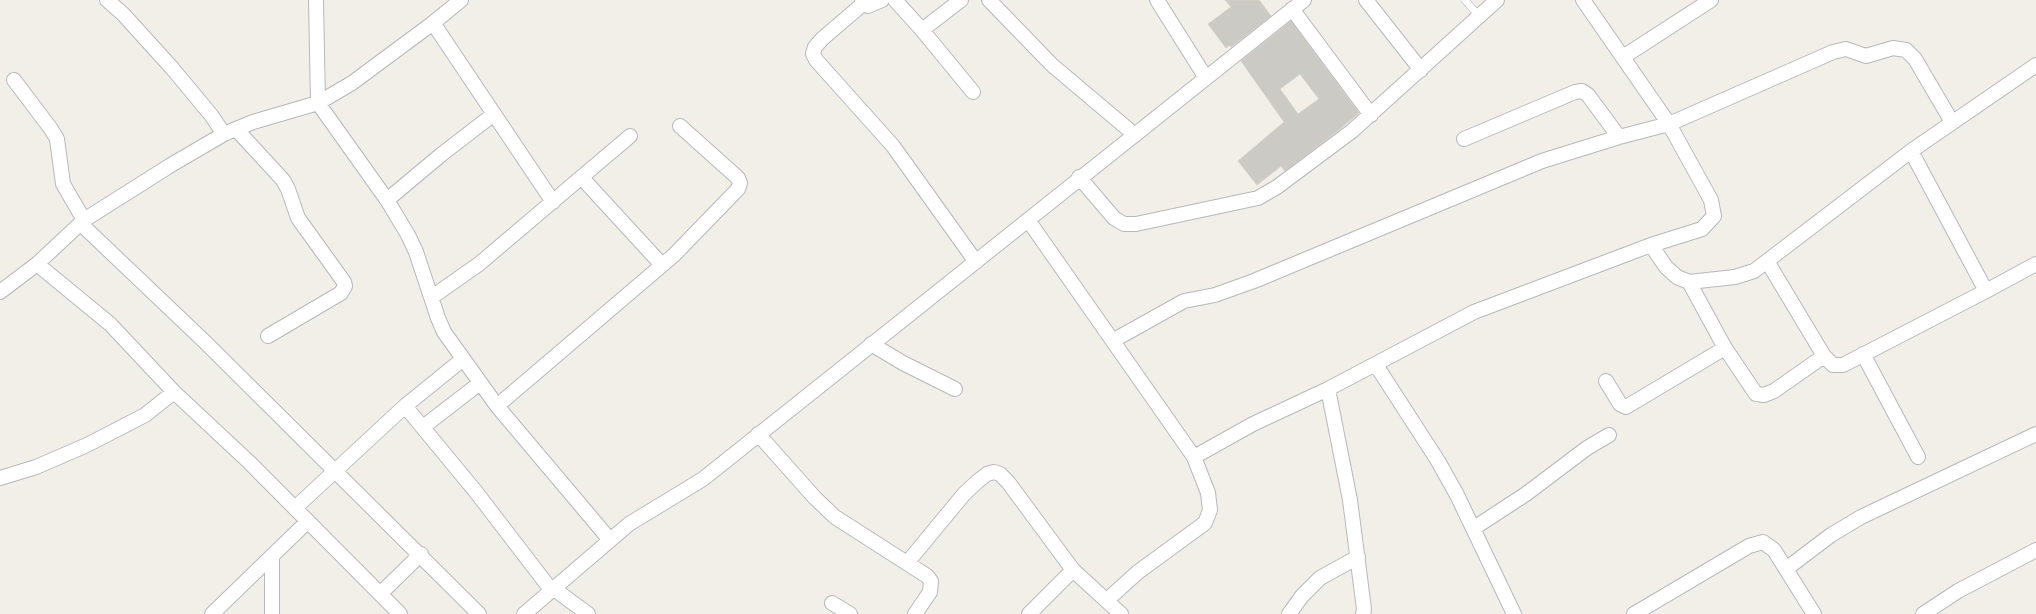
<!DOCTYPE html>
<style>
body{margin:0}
canvas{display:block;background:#f1efe8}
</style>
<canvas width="2036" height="614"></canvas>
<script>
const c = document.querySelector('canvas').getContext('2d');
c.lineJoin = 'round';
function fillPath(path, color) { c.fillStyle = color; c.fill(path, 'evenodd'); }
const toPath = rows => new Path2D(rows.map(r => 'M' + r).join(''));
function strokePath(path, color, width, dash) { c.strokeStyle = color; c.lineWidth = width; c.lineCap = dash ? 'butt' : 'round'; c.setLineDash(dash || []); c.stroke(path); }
const building = toPath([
 [1225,0,1259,0,1271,16,1231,47,1230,45,1226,48,1208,24,1231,7,1225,0],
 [1291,21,1359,113,1336,132,1285,171,1281,166,1257,185,1238,161,1284,122,1241,61,1291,21],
 [1300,74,1319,99,1298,114,1280,89,1300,74]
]);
fillPath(building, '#cccac5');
strokePath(building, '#d6d1c6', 1);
const lane = toPath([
 [1465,0,1479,16]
]);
const street = toPath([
 [107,0,123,14,172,68,211,115,224,134],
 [316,0,318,103,387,200,408,235,416,252,438,318,444,332,497,406,610,540],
 [862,0,868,6,882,0],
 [895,0,922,30,973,92],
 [989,0,1052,65,1135,135],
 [1157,0,1206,78],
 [1366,0,1421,70],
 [864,3,822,39,815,47,813,54,816,60,893,146,976,262],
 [1292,9,1371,115],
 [433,23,553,202],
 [922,30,961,0],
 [1623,57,1711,0],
 [14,80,51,129,57,139,63,184,84,220],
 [236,129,283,180,288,189,298,218,344,282,345,286,341,293,268,336],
 [1464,139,1575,92,1582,91,1588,95,1619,137],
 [1911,151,1986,291],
 [1079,177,1114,218,1124,224,1136,224,1258,198,1277,187,1352,131,1497,0],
 [582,178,662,265],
 [387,200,442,154,494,114],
 [1028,220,1194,457,1208,493,1210,510,1205,523,1138,572,1107,600],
 [81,224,205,342,479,614],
 [1651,245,1666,267,1677,277,1689,282,1735,277,1754,271,1911,151,2036,65],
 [1767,261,1824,356,1833,365,1843,365,1986,291,2036,264],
 [37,264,110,324,174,392,249,462,400,614],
 [1689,282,1725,348,1756,394,1764,395,1774,391,1824,356],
 [0,292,37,264,84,220,171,165,224,134,253,122,318,103,352,83,433,23,461,0],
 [432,297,479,264,630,136],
 [1114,340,1184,301,1215,295,1254,281,1542,161,1619,137,1669,124,1833,52,1846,49,1866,56,1893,48,1906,50,1915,59,1952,122],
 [871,344,903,363,955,389],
 [1863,354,1918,457],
 [1376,365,1438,461,1457,495,1514,614],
 [1606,381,1620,404,1626,407,1725,348],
 [1328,389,1350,500,1364,609,1363,614],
 [405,406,476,492,552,591],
 [497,406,674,255,738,189,740,183,738,178,680,126],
 [423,427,480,383],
 [758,434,815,498,835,517,927,576,931,581,930,592,915,614],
 [1194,457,1253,424,1328,389,1474,312,1651,245,1702,229,1714,216,1711,200,1669,124,1583,0],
 [0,478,36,467,87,445,145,415,174,392],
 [295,508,405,406,463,359],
 [1474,528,1526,494,1587,448,1609,435],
 [907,563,964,494,978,481,987,474,994,472,1000,474,1008,482,1073,570,1121,614],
 [1786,569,1831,535,1861,517,2036,434],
 [554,589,588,614],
 [380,594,421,554],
 [832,603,850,614],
 [212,614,307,522],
 [272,614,272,556],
 [524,614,629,524,703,479,1304,0],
 [1029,614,1073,570],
 [1289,614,1302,596,1320,578,1358,557],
 [1634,614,1749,546,1763,542,1774,550,1814,614],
 [1923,614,1958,591,2036,550]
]);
strokePath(lane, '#b5b8bc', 8);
strokePath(street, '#b5b8bc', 16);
strokePath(lane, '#fff', 7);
strokePath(street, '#fff', 14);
</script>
